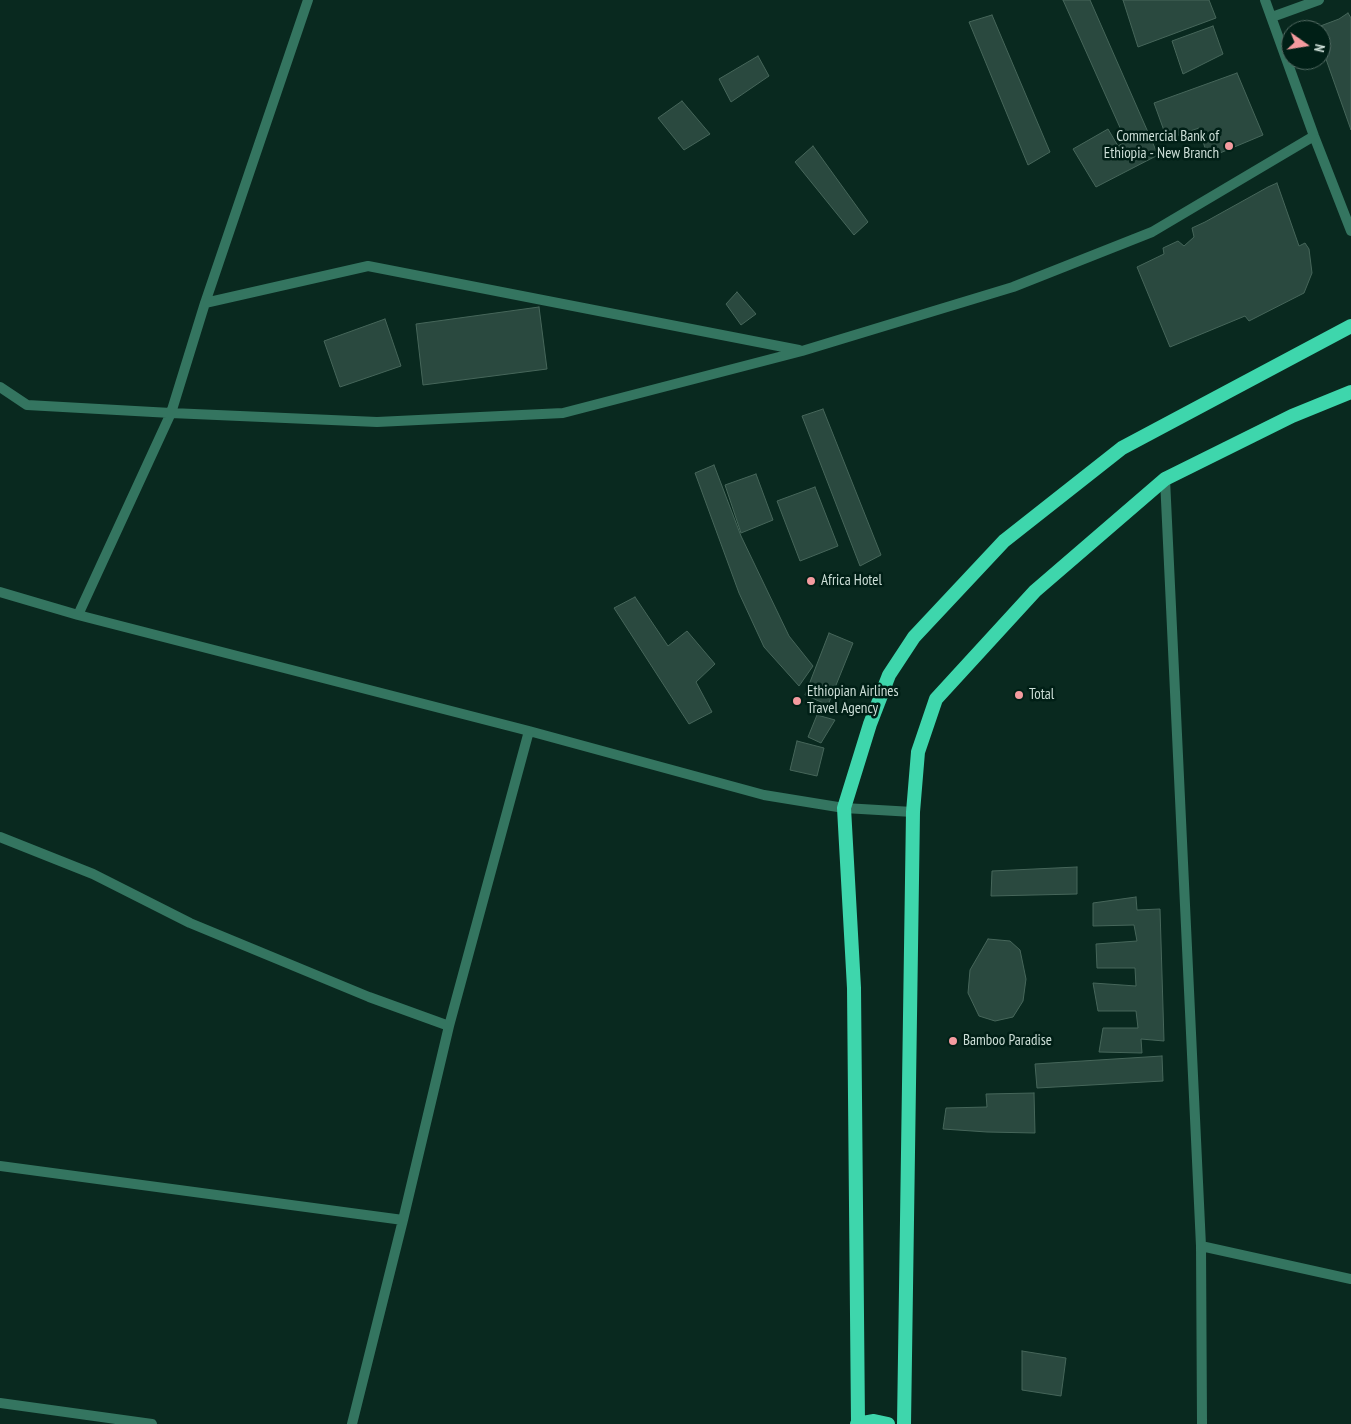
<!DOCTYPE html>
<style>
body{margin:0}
#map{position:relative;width:1351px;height:1424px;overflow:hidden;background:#09291f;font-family:"PT Sans Narrow",sans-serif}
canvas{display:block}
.north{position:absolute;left:1281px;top:20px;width:50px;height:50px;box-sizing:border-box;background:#001f16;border:1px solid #526b63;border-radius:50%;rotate:103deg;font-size:14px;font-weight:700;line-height:20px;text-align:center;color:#ccded7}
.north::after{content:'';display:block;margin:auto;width:18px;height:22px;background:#f49b9f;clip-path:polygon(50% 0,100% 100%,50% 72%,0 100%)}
</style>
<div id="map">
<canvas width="1351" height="1424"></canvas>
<div class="north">N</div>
</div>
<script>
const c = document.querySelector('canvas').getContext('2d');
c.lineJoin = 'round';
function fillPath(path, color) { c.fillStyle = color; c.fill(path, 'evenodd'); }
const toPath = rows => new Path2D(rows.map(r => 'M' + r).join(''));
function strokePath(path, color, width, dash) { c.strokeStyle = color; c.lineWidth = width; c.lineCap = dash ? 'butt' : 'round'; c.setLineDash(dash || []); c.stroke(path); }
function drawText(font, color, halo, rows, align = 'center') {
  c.font = font + ' "PT Sans Narrow",sans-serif'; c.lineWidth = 5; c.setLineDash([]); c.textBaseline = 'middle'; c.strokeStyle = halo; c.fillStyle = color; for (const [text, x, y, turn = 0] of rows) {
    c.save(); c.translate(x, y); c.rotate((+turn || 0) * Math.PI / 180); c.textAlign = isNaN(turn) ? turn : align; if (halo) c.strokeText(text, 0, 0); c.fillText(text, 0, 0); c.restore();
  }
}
const building = toPath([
 [1063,0,1090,0,1158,155,1096,187,1073,149,1108,129,1118,146,1126,141,1063,0],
 [1123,0,1209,0,1216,18,1138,47,1123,0],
 [1348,13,1351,18,1351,130,1321,45,1321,30,1316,30,1315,28,1339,19,1348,13],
 [992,15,1050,152,1028,165,969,22,992,15],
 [1213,26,1223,54,1183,74,1172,41,1213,26],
 [758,56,769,76,731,102,719,79,758,56],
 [1237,73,1263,135,1208,158,1199,128,1167,139,1154,103,1237,73],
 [682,101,710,134,684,150,658,118,682,101],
 [813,146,868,222,854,235,795,162,813,146],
 [1277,183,1299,246,1305,243,1309,249,1312,273,1304,293,1249,321,1245,316,1170,347,1137,267,1164,254,1163,248,1178,241,1184,246,1194,237,1192,228,1205,222,1268,187,1277,183],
 [737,292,756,314,741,325,726,304,737,292],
 [539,307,547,369,423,385,416,324,539,307],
 [385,319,401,366,340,387,324,341,385,319],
 [823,409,881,555,860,566,802,416,823,409],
 [714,465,741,536,789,636,813,666,799,686,764,647,739,593,695,473,714,465],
 [756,474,773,520,741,533,725,485,756,474],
 [815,487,838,546,800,561,777,501,815,487],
 [635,597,668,646,687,631,715,664,696,682,712,712,689,724,614,608,635,597],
 [829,633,853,643,828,705,805,695,829,633],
 [817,715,835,720,821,743,808,737,817,715],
 [797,741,824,748,817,776,790,770,797,741],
 [1077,867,1077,894,991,896,992,871,1077,867],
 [1136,897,1137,910,1160,909,1164,1041,1141,1039,1142,1053,1099,1052,1103,1028,1138,1028,1136,1011,1098,1011,1093,983,1136,986,1135,968,1097,968,1096,944,1137,941,1134,925,1093,926,1093,903,1136,897],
 [988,939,1010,941,1020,950,1026,979,1023,1001,1013,1017,995,1021,979,1016,968,993,970,970,988,939],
 [1162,1056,1163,1081,1037,1088,1035,1064,1162,1056],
 [1034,1093,1035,1133,987,1132,943,1129,946,1108,987,1107,986,1094,1034,1093],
 [1022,1351,1066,1358,1061,1396,1022,1390,1022,1351]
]);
fillPath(building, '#2a493f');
strokePath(building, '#46665a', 1);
strokePath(toPath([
 [1265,0,1314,136,1351,231],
 [1272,17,1319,0],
 [205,303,368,266,799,350],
 [0,387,27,405,171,413,377,422,563,413,802,351,1013,287,1152,232,1314,136],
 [1165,479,1201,1246,1202,1424],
 [0,592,78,615,529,731,764,795,844,808,913,812],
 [78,615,171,413,205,303,308,0],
 [0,837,93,874,190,923,369,997,449,1026],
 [0,1166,403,1220],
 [1201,1246,1351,1279],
 [0,1403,152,1424],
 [352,1424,403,1220,449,1026,529,731]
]), '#347560', 10);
strokePath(toPath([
 [858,1423,854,988,844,808,870,724,889,675,914,637,1004,541,1122,448,1351,326],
 [857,1424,874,1421,888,1424],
 [904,1424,913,812,918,752,936,699,1035,591,1165,479,1292,416,1351,392]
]), '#3ed6ac', 14);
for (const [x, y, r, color] of [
 [1229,146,5,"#f49b9f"],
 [811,581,5,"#f49b9f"],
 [1019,695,5,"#f49b9f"],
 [797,701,5,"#f49b9f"],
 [953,1041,5,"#f49b9f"]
]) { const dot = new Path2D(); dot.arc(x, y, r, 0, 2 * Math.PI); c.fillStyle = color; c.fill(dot); strokePath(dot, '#001f16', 2); }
drawText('15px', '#ccded7', '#001f16', [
 ["Commercial Bank of",1219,137,"right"],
 ["Ethiopia - New Branch",1219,154,"right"],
 ["Africa Hotel",821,581],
 ["Ethiopian Airlines",807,692],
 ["Travel Agency",807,709],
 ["Total",1029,695],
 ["Bamboo Paradise",963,1041]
], 'left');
</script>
